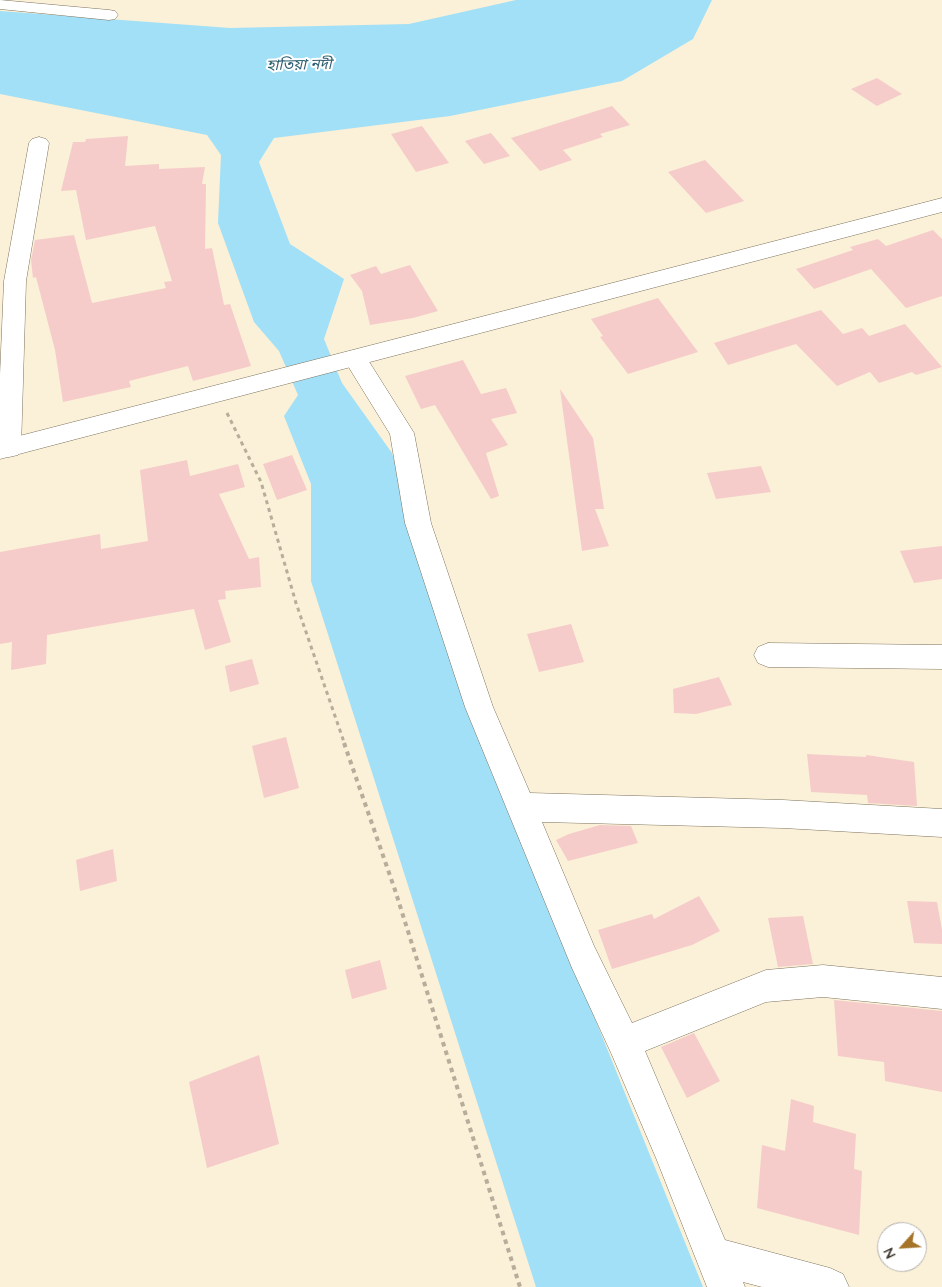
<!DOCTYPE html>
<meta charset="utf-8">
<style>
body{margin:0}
#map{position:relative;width:942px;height:1287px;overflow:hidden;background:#fbf0d8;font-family:Quicksand,sans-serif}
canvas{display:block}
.north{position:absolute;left:877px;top:1222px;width:50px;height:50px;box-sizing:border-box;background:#fff;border:1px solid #b3b1ad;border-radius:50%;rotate:244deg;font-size:14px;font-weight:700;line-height:20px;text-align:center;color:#403b32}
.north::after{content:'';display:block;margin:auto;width:18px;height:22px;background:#a57429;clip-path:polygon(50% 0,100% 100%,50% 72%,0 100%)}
</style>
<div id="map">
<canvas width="942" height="1287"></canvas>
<div class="north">N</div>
</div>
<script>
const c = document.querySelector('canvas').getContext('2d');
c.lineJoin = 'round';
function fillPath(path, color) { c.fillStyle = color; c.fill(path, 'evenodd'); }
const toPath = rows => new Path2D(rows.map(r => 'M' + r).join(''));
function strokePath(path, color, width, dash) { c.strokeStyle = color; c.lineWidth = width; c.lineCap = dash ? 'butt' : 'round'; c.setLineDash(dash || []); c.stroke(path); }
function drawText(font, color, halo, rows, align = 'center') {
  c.font = font + ' Quicksand,"Noto Sans Bengali",sans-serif'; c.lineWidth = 4; c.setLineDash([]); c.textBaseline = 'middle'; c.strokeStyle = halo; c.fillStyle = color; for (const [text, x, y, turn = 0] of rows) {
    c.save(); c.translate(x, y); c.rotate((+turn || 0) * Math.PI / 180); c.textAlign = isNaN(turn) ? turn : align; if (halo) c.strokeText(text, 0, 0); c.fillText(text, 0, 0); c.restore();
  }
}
fillPath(toPath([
 [516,0,712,0,693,39,622,81,450,116,274,138,259,162,290,244,344,279,324,339,342,383,392,453,472,713,703,1287,536,1287,311,581,311,484,284,416,298,395,279,351,254,322,218,223,221,155,207,135,0,94,0,11,230,28,409,24]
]), '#a1e0f7');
fillPath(toPath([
 [877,78,902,94,877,106,851,89],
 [612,106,630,125,600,134,603,137,563,150,572,160,540,171,511,138],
 [422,126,449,163,416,172,391,134],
 [491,133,510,156,484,164,465,141],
 [128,136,125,166,159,164,159,169,205,167,202,184,206,184,205,249,212,248,224,305,230,304,251,366,193,381,188,366,129,381,131,387,63,402,55,350,36,277,33,278,31,260,35,240,74,235,92,303,166,288,164,282,172,281,155,226,86,240,76,190,61,191,73,142,85,142,86,139],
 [705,160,744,201,706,213,668,172],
 [933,230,942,239,942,296,906,308,871,269,814,289,796,269,853,250,850,247,878,239,886,246],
 [410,265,438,311,413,318,370,325,362,291,350,275,376,266,381,274],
 [658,298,698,352,628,374,600,337,603,336,591,319],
 [821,310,843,334,862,328,869,336,905,324,942,367,916,375,912,372,879,383,870,372,837,386,796,344,728,365,714,343],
 [463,360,481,394,506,388,517,413,491,419,508,445,486,453,499,496,491,499,435,405,421,409,405,376],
 [560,389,593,438,604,509,595,509,609,546,582,551],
 [292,455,307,490,277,500,263,464],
 [187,460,190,476,238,464,245,487,219,494,249,559,259,557,261,587,225,591,226,599,218,600,231,642,205,650,194,609,47,635,46,664,11,670,12,642,0,644,0,552,100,534,101,549,148,541,140,470],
 [761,466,771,492,716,499,707,473],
 [942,546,942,579,914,583,900,551],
 [571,624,584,662,539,672,527,634],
 [252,659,259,684,230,692,225,666],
 [719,677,732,705,696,714,674,713,673,689],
 [286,737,299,788,264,798,252,746],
 [807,754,866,757,866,755,914,762,917,806,868,803,867,795,811,792],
 [600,825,631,826,638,843,568,861,556,840,569,834],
 [113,849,117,881,80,891,76,860],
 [699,896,720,931,692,945,612,969,598,930,652,914,654,919],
 [907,901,937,902,942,930,942,944,914,943],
 [803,916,813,964,778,967,768,918],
 [380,960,387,989,352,999,345,970],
 [834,1000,942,1011,942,1092,885,1081,884,1062,838,1056],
 [694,1033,720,1081,687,1098,661,1047],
 [259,1055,279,1144,207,1168,189,1082],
 [791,1099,814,1106,813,1122,856,1134,854,1169,862,1171,859,1235,757,1208,762,1145,785,1151]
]), '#f5ccc9');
const minor = toPath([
 [0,0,109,10,115,11,118,15,115,19,109,20,0,9,0,0],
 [39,137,46,139,49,143,26,281,21,448,18,455,9,457,0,454,0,375,4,281,29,143,32,139,39,137],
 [355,350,363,352,414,433,431,523,493,707,530,793,783,800,942,809,942,837,783,828,542,822,594,946,632,1023,766,970,823,965,942,977,942,1009,823,997,766,1002,645,1051,725,1240,830,1268,843,1274,849,1287,762,1287,743,1282,745,1287,707,1287,656,1158,612,1055,572,968,465,707,405,523,390,434,343,358,347,352,355,350],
 [768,643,942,645,942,669,768,667,758,663,754,655,758,647,768,643]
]);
const tertiary = toPath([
 [942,198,942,212,0,459,0,441,942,198]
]);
strokePath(minor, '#7d735e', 1);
strokePath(tertiary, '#7d735e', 1);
strokePath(toPath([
 [227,413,261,482,296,603,345,745]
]), '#b6ad9a', 3, [4, 4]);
strokePath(toPath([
 [344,743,395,890,520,1287]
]), '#b6ad9a', 4, [4.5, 4.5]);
fillPath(minor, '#fff');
fillPath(tertiary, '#fff');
drawText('italic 15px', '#2e5f70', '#fff', [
 ["হাতিয়া নদী",299,65,-1]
]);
</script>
